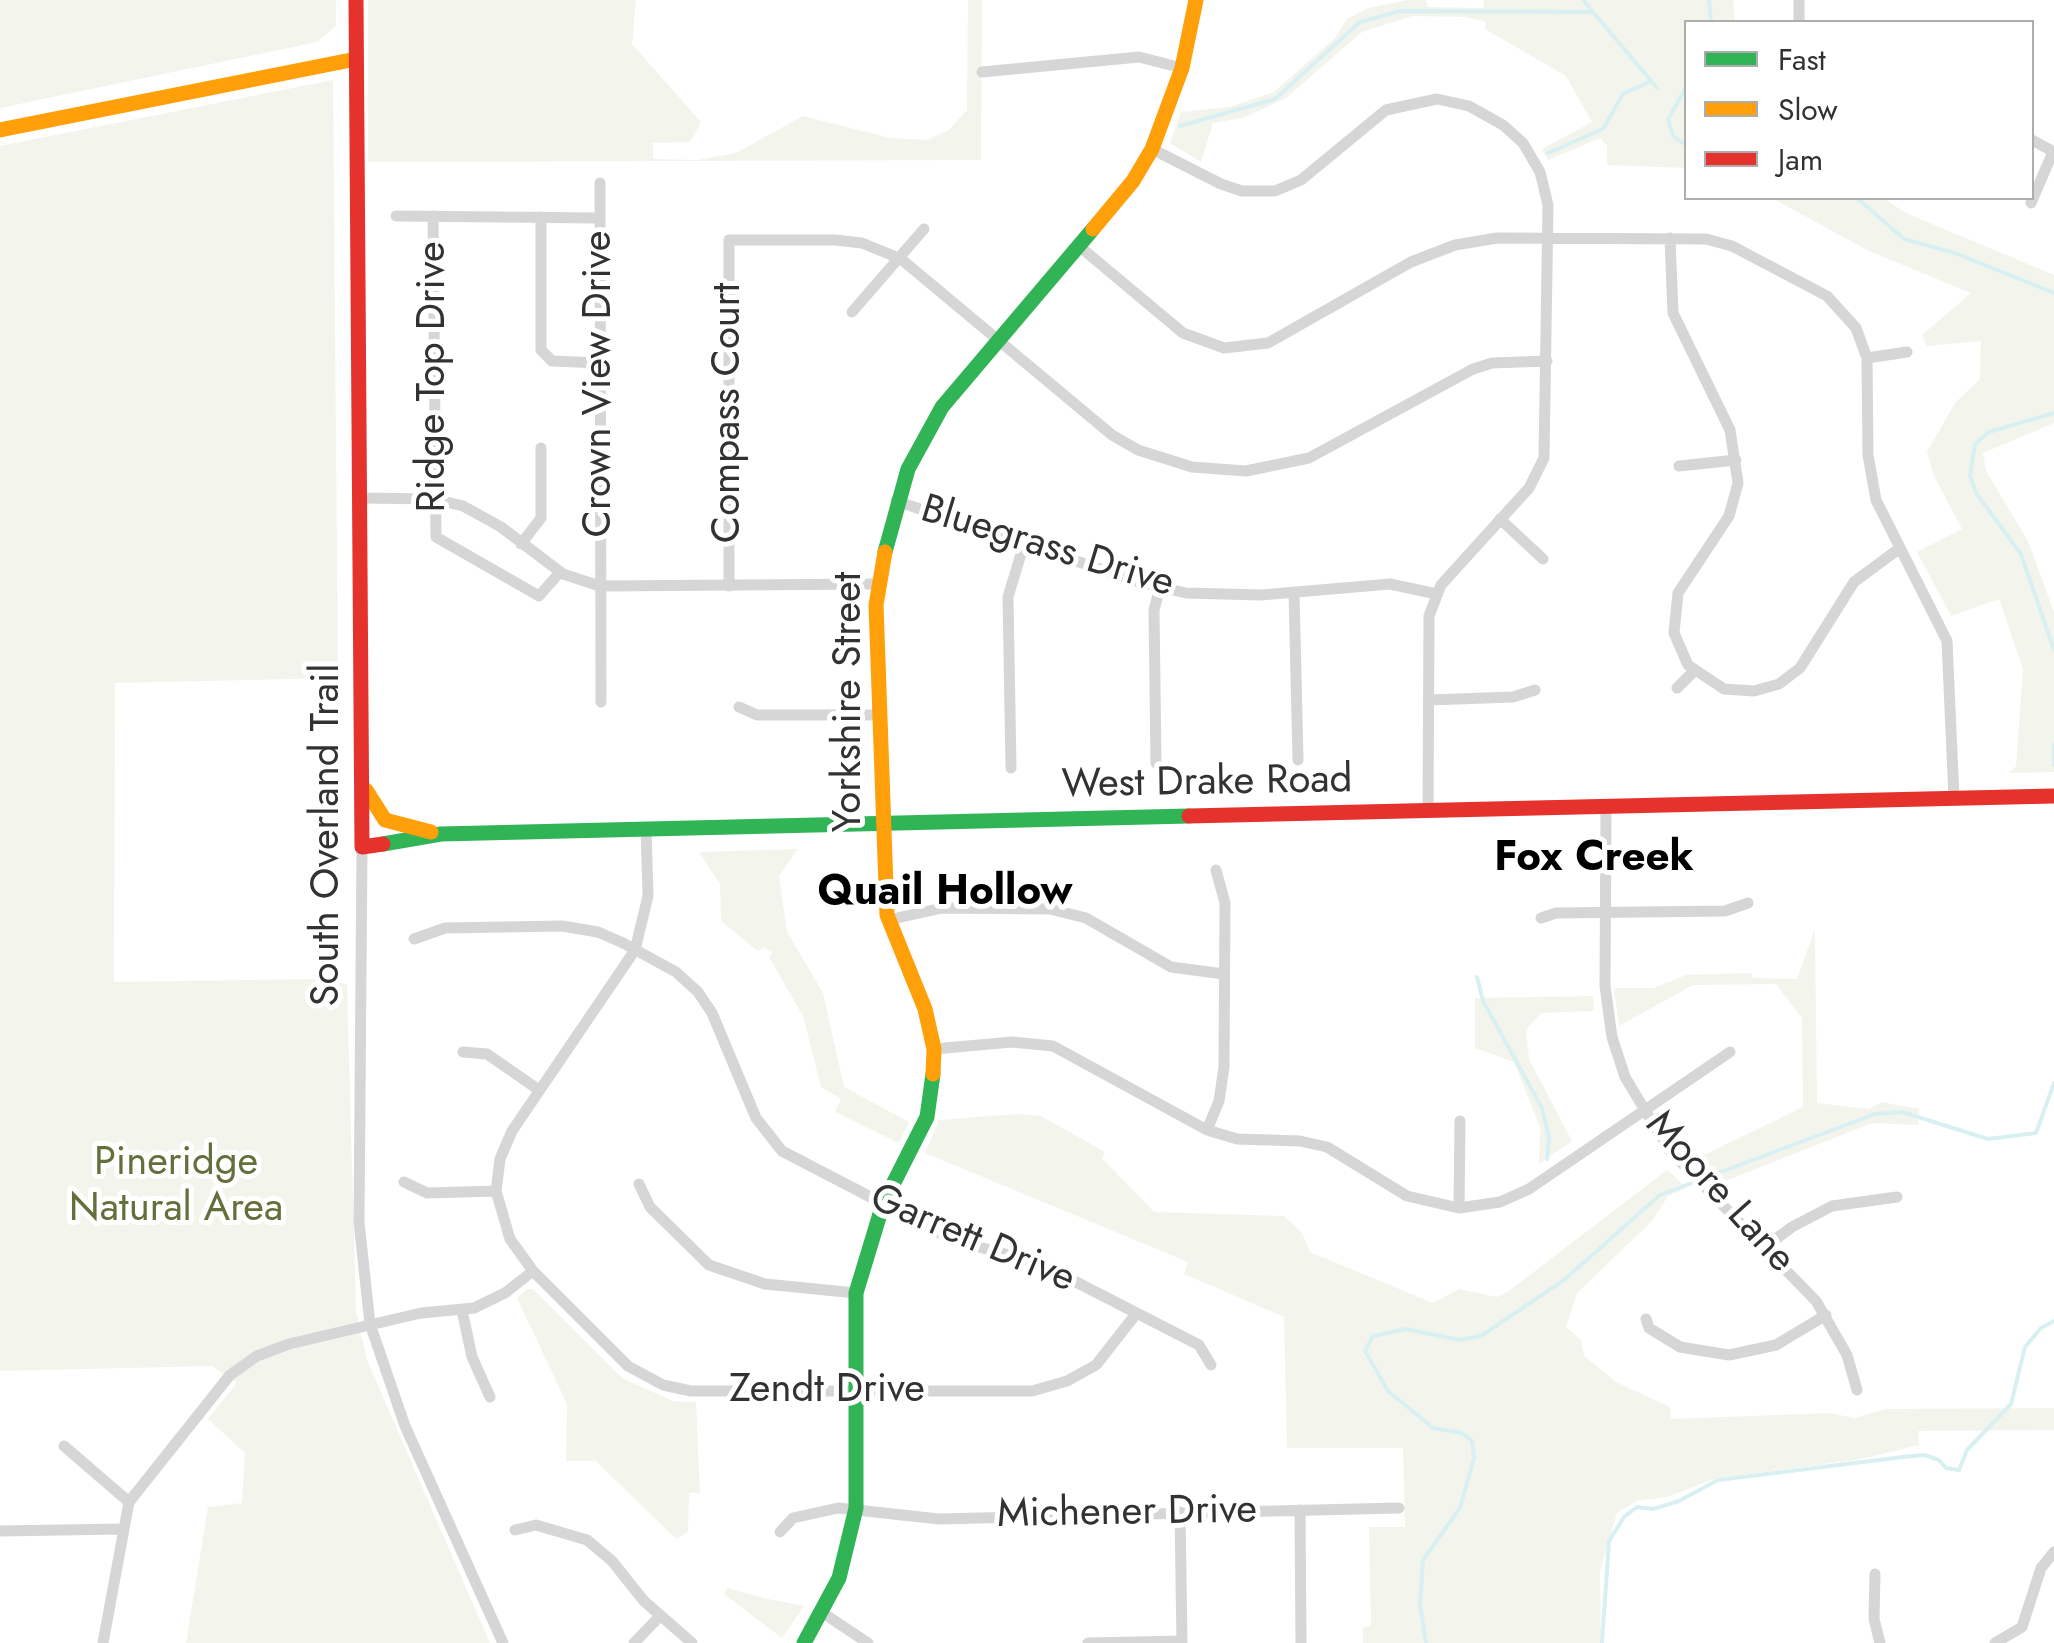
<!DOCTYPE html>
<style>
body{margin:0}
#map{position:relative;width:2054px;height:1643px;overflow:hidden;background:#fff;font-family:Jost,sans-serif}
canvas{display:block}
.legend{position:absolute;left:1684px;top:20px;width:350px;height:180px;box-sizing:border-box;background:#fff;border:2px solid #adadad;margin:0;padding:12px 18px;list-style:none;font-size:30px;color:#323232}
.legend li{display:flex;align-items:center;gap:20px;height:50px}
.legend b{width:50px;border:2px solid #adadad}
</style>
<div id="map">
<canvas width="2054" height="1643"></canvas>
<ul class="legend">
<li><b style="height:12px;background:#30b455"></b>Fast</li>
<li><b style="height:12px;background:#ff9f0a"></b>Slow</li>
<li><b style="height:12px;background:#e5322d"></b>Jam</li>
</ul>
</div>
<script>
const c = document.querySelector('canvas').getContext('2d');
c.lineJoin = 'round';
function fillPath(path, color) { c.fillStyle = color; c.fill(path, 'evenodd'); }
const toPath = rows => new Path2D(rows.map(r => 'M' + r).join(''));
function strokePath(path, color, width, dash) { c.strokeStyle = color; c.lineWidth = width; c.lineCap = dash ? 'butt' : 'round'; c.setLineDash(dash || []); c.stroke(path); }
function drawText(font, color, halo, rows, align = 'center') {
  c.font = font + ' Jost,sans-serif'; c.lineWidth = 10; c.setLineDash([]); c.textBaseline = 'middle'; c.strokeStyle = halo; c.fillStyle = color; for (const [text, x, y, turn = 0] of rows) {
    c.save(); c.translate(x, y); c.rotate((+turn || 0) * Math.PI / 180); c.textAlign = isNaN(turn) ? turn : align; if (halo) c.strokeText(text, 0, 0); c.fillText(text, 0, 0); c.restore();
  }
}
fillPath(toPath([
 [0,0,336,0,336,26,317,42,0,108],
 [368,0,636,0,632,44,701,122,690,142,653,143,653,159,697,160,736,153,803,116,891,138,927,140,949,130,967,110,968,0,982,0,981,160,368,162],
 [1408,0,1426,0,1427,7,1483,8,1484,0,1733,0,1735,22,1686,22,1686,168,1607,165,1607,146,1600,138,1548,160,1542,149,1592,122,1566,76,1485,29,1486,22,1466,17,1412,16,1362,32,1286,98,1243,118,1213,123,1201,162,1170,143,1181,112,1230,107,1274,92,1335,38,1347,19,1368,8],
 [333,80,338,678,115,683,114,982,316,979,347,984,356,1311,367,1360,490,1643,186,1643,208,1507,242,1503,245,1453,208,1419,237,1383,212,1366,0,1371,0,146],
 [1772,198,1883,198,1906,213,2054,275,2054,423,1983,453,1986,471,2028,541,2054,612,2054,772,2009,773,2016,766,2023,669,1999,599,1951,616,1917,552,1962,529,1934,476,1927,452,1955,403,1980,379,1981,341,1927,346,1922,335,1971,293,1869,251],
 [798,849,779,876,787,932,823,993,844,1087,909,1122,899,1143,835,1112,841,1099,821,1087,803,1016,769,957,773,953,764,948,758,951,721,921,720,884,699,852],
 [1815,929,1817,1103,1869,1109,1882,1102,1919,1109,1918,1125,1872,1123,1718,1184,1694,1160,1803,1107,1802,1018,1776,984,1693,985,1619,1026,1614,988,1654,988,1686,975,1751,973,1753,978,1797,979],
 [1593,996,1594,1011,1541,1013,1526,1030,1529,1059,1572,1141,1539,1164,1540,1127,1514,1062,1475,1048,1475,998],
 [1017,1114,1041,1116,1105,1152,1102,1158,1154,1212,1284,1216,1302,1233,1310,1252,1433,1303,1459,1289,1497,1297,1509,1291,1667,1170,1687,1188,1668,1196,1653,1220,1577,1293,1566,1327,1581,1340,1584,1356,1616,1382,1670,1407,1671,1419,1830,1413,1854,1418,1886,1409,2054,1408,2054,1430,1918,1431,1919,1445,1856,1460,1717,1478,1667,1497,1637,1501,1617,1513,1600,1571,1601,1643,1363,1643,1363,1627,1371,1626,1369,1527,1405,1527,1403,1448,1287,1448,1284,1317,1184,1274,1188,1262,925,1153,939,1120],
 [527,1289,533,1289,622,1378,673,1401,696,1402,700,1493,689,1493,688,1532,676,1539,596,1461,566,1461,567,1404,517,1298],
 [727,1588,768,1599,804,1606,782,1638,724,1594]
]), '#f3f5ec');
strokePath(toPath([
 [1583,0,1657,88],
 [1709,0,1711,22],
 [1686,87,1668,120,1673,136,1686,145],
 [1180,126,1275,99,1360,22,1400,11,1593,12],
 [1548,153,1603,129,1623,94,1649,82],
 [1857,198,1904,239,1955,253,2054,293],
 [2054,413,1989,432,1975,444,1970,476,1976,493,2021,554,2054,650],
 [2054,744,2054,765],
 [1477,977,1483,1001,1542,1108,1549,1137,1547,1159],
 [1426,1643,1420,1605,1423,1560,1460,1508,1474,1458,1472,1441,1462,1433,1433,1428,1388,1391,1365,1351,1373,1336,1406,1329,1460,1340,1481,1336,1564,1280,1660,1195,1875,1114,1902,1112,1988,1139,2036,1133,2054,1083],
 [1602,1643,1609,1541,1624,1517,1637,1507,1653,1509,1679,1501,1718,1480,1903,1457,1924,1455,1939,1460,1946,1468,1959,1470,1967,1450,2011,1404,2025,1347,2041,1328,2054,1321]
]), '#d9f0f2', 4);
strokePath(toPath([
 [1799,22,1799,0],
 [982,72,1139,57,1182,68],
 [2032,140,2054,152],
 [1152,149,1221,184,1242,191,1275,191,1301,180,1386,110,1437,99,1469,106,1503,125,1523,143,1540,172,1548,205,1544,458,1529,488,1441,585,1429,616,1428,811],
 [600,183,601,702],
 [2031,203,2053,152],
 [396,216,600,218],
 [433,216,436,537,539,596,560,572],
 [541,217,541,350,552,361,600,363],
 [1670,238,1673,313,1730,430,1738,483,1729,516,1678,593,1674,633,1688,665,1724,689,1754,691,1779,684,1800,668,1854,582,1900,548],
 [1079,246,1183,333,1224,348,1268,343,1411,262,1455,245,1497,238,1706,239,1732,246,1827,296,1856,328,1867,358,1868,455,1876,500,1947,641,1954,798],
 [852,312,924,229],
 [1867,358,1907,352],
 [1679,466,1736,460],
 [360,498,434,499,463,506,501,527,563,574,600,586,877,584],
 [896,501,1139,582,1186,593,1261,595,1390,584,1437,594],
 [1500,519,1543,559],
 [521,544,541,518,541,448],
 [729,586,729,240,835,240,862,243,901,259,1112,435,1138,450,1192,467,1246,471,1309,458,1473,369,1492,363,1547,361],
 [1294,592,1298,760],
 [1677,688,1694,671],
 [1429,700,1513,697,1535,690],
 [739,707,757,715,878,715],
 [1156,763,1154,610,1160,587],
 [1011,768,1008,597,1024,544],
 [1606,807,1605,986,1612,1037,1625,1077,1669,1150,1816,1301,1847,1355,1857,1390],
 [646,829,648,896,635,950,512,1131,500,1159,496,1191,510,1239,533,1271,628,1366,663,1385,691,1391,1032,1391,1067,1381,1096,1365,1136,1314],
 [362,847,359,1222,370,1324,405,1426,503,1643],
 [1541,918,1556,913,1725,911,1748,903],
 [888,920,942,908,1050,909,1086,918,1171,967,1224,974],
 [414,939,445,928,562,926,598,932,623,943,676,972,698,992,712,1013,756,1118,782,1151,953,1240,1039,1263,1199,1345,1211,1365],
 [934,1049,1012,1042,1053,1046,1207,1130,1237,1139,1300,1141,1327,1147,1407,1196,1459,1208,1500,1202,1529,1189,1730,1052],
 [463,1052,487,1054,539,1090],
 [1207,1130,1219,1101,1224,1067,1225,903,1216,870],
 [404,1182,427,1193,496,1191],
 [639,1184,650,1207,709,1265,765,1284,856,1293],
 [1459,1208,1460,1121],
 [1765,1247,1792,1227,1832,1206,1897,1197],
 [462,1310,472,1357,490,1397],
 [1646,1319,1649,1328,1680,1347,1729,1355,1776,1345,1826,1315],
 [64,1446,129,1502],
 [1300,1510,1301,1643],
 [1180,1512,1182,1643],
 [515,1530,536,1525,587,1540,612,1561,644,1601,692,1643],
 [0,1531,121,1529],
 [780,1532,793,1518,838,1508,939,1519,1399,1508],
 [1875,1574,1874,1619,1880,1643],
 [823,1613,868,1643],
 [103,1643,129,1502,230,1375,257,1356,289,1344,421,1313,474,1308,505,1293,533,1271],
 [634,1643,660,1616],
 [1088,1643,1182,1641],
 [1995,1643,2022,1627,2041,1568,2054,1552]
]), '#d6d6d6', 11);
strokePath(toPath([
 [885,552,908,469,942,407,1093,229],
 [383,844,441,834,1189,816],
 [804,1643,839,1578,856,1508,856,1293,883,1204,927,1117,933,1074]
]), '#30b455', 15);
strokePath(toPath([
 [0,130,356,59],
 [1093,229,1133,181,1152,149,1182,68,1196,0],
 [885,552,876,605,887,915,925,1009,934,1049,933,1074],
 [366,790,385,820,431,832]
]), '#ff9f0a', 15);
strokePath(toPath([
 [356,0,362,847,383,844],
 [1189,816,2054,796]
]), '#e5322d', 15);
drawText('40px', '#323232', '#fff', [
 ["Ridge Top Drive",434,377,-90],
 ["Crown View Drive",600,384,-90],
 ["Compass Court",729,413,-90],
 ["Bluegrass Drive",1047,548,17],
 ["Yorkshire Street",850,702,-90],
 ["West Drake Road",1207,784,-1],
 ["South Overland Trail",328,835,-90],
 ["Moore Lane",1719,1193,48],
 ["Garrett Drive",972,1240,23],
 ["Zendt Drive",827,1391],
 ["Michener Drive",1127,1514,-1]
]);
drawText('40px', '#63703c', '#fff', [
 ["Pineridge",176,1164],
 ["Natural Area",176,1210]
]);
drawText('bold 42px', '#000', '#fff', [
 ["Fox Creek",1594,860],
 ["Quail Hollow",945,894]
]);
</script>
